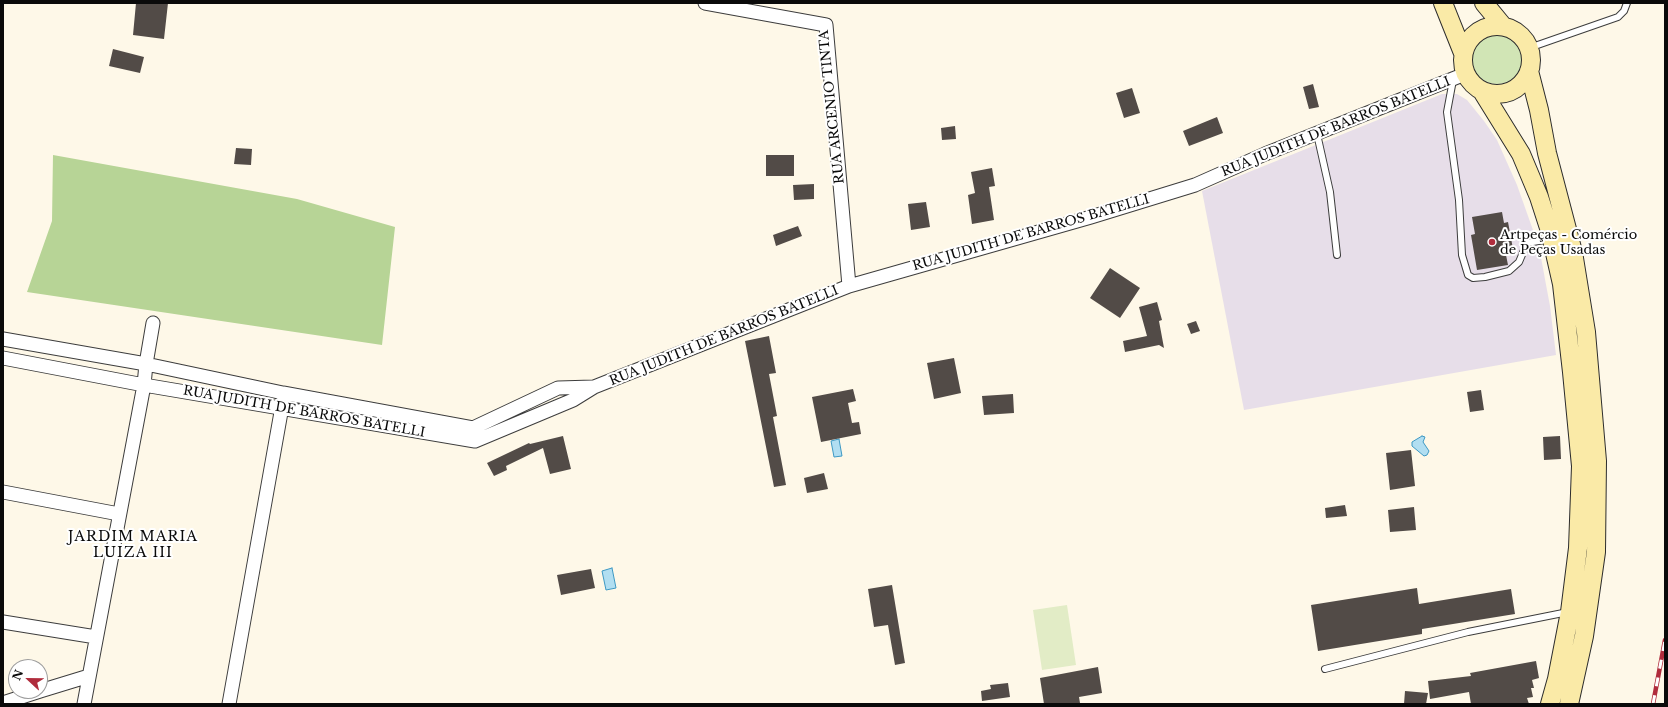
<!DOCTYPE html>
<meta charset="utf-8">
<style>
body{margin:0}
#map{position:relative;width:1668px;height:707px;overflow:hidden;background:#fef8e8;font-family:"Libre Baskerville",serif}
canvas{display:block}
.frame{position:absolute;inset:0;border:4px solid #0a0a0a;pointer-events:none}
.north{position:absolute;left:8px;top:659px;width:40px;height:40px;box-sizing:border-box;background:#fff;border:1px solid #9d9d9d;border-radius:50%;rotate:292deg;font-size:11px;font-weight:700;line-height:16px;text-align:center;color:#0a0a0a}
.north::after{content:'';display:block;margin:auto;width:14px;height:18px;background:#b02c3c;clip-path:polygon(50% 0,100% 100%,50% 72%,0 100%)}
</style>
<div id="map">
<canvas width="1668" height="707"></canvas>
<div class="frame"></div>
<div class="north">N</div>
</div>
<script>
const c = document.querySelector('canvas').getContext('2d');
c.lineJoin = 'round';
function fillPath(path, color) { c.fillStyle = color; c.fill(path, 'evenodd'); }
const toPath = rows => new Path2D(rows.map(r => 'M' + r).join(''));
function strokePath(path, color, width, dash) { c.strokeStyle = color; c.lineWidth = width; c.lineCap = dash ? 'butt' : 'round'; c.setLineDash(dash || []); c.stroke(path); }
function drawText(font, color, halo, rows, align = 'center') {
  c.font = font + ' "Libre Baskerville",serif'; c.lineWidth = 4; c.setLineDash([]); c.textBaseline = 'middle'; c.strokeStyle = halo; c.fillStyle = color; for (const [text, x, y, turn = 0] of rows) {
    c.save(); c.translate(x, y); c.rotate((+turn || 0) * Math.PI / 180); c.textAlign = isNaN(turn) ? turn : align; if (halo) c.strokeText(text, 0, 0); c.fillText(text, 0, 0); c.restore();
  }
}
fillPath(toPath([
 [1442,94,1457,94,1467,100,1484,121,1497,140,1517,185,1539,247,1550,306,1556,355,1244,410,1202,191]
]), '#e7dee9');
fillPath(toPath([
 '1470 57a27 27 0 1 1 54 0a27 27 0 1 1-54 0Z'
]), '#d1e5b5');
fillPath(toPath([
 [53,155,297,199,395,227,382,345,27,292,52,221]
]), '#b7d496');
fillPath(toPath([
 [1067,605,1076,665,1042,670,1033,610]
]), '#e2ecc6');
const water = toPath([
 [1422,436,1425,437,1423,442,1429,451,1427,455,1424,456,1412,446,1412,442,1422,436],
 [839,439,842,456,834,457,831,441,839,439],
 [612,568,616,588,606,590,602,571,612,568]
]);
fillPath(water, '#b1def1');
strokePath(water, '#3d98c3', 1);
fillPath(toPath([
 [136,3,168,3,164,39,133,35],
 [113,49,144,57,140,73,109,66],
 [1313,84,1319,107,1309,109,1303,87],
 [1132,88,1140,113,1124,118,1116,93],
 [1217,117,1223,133,1189,146,1183,131],
 [955,126,956,139,942,140,941,128],
 [236,148,252,149,251,165,234,164],
 [766,155,794,155,794,176,766,176],
 [992,168,995,186,989,187,994,220,972,224,968,195,975,193,971,172],
 [814,184,814,199,794,200,793,185],
 [926,202,930,227,911,230,908,204],
 [1502,212,1504,223,1508,222,1513,249,1505,250,1508,265,1477,270,1471,235,1475,234,1472,217],
 [798,226,802,236,776,246,773,235],
 [1110,268,1140,288,1120,318,1090,298],
 [1157,302,1162,320,1159,321,1164,348,1159,345,1125,352,1123,341,1147,336,1139,307],
 [1196,321,1200,331,1191,334,1187,324],
 [769,336,776,373,769,374,777,416,773,417,786,485,774,487,745,341],
 [954,358,961,393,934,399,927,363],
 [853,389,856,401,848,403,852,423,859,422,861,434,821,442,812,397],
 [1481,390,1484,410,1470,412,1467,392],
 [1013,394,1014,413,984,415,982,396],
 [563,436,571,469,550,474,543,448,506,466,507,470,494,476,487,463,529,443,530,444],
 [1560,436,1561,459,1544,460,1543,437],
 [1411,450,1415,486,1390,490,1386,453],
 [824,473,828,489,807,493,804,478],
 [1345,505,1347,516,1326,518,1325,508],
 [1414,507,1416,530,1390,532,1388,510],
 [591,569,595,588,561,595,557,575],
 [892,585,905,663,895,665,888,625,874,627,868,589],
 [1417,588,1419,604,1511,589,1515,614,1422,629,1422,634,1318,651,1311,605],
 [1536,661,1539,678,1532,680,1534,688,1531,688,1533,697,1527,698,1529,704,1471,704,1469,692,1430,699,1428,681,1471,676,1470,673],
 [1098,667,1102,693,1079,697,1080,703,1044,704,1040,678],
 [1008,683,1010,697,982,701,981,691,991,689,990,685],
 [1405,691,1428,693,1426,704,1404,704]
]), '#524b47');
const lane = toPath([
 [1529,48,1618,17,1624,11,1627,3],
 [1453,80,1447,112,1459,200,1462,255,1468,275,1473,278,1485,277,1509,271,1519,262,1527,243,1550,239],
 [1317,134,1330,192,1337,255],
 [1325,669,1468,632,1568,612]
]);
const street = toPath([
 [705,3,826,25,849,286],
 [3,339,146,364,283,393,473,428,558,388,593,387],
 [3,358,144,385,475,441,573,400,594,387,849,286,1091,217,1195,185,1265,154,1465,74],
 [3,492,119,514],
 [3,622,96,637],
 [40,691,89,676],
 [3,703,40,691],
 [84,704,144,385,146,364,153,323],
 [229,704,283,401]
]);
const secondary = toPath([
 [1443,3,1463,53],
 [1484,3,1503,26],
 '1463 60a34 34 0 1 1 68 0a34 34 0 1 1-68 0Z',
 [1529,71,1539,110,1547,153,1573,252,1586,332,1597,461,1596,552,1584,636,1569,704],
 [1482,91,1521,154,1539,197,1550,231,1562,284,1572,372,1581,466,1578,548,1570,612,1557,679,1550,704]
]);
strokePath(lane, '#3d3d3d', 8);
strokePath(street, '#3d3d3d', 15);
strokePath(secondary, '#2c2c2c', 20);
strokePath(lane, '#fff', 6);
strokePath(street, '#fff', 13);
strokePath(secondary, '#faeaa7', 18);
const rail = toPath([
 [1653,704,1665,640]
]);
strokePath(rail, '#b02c3c', 4.5);
strokePath(rail, '#fff', 3, [9]);
for (const [x, y, r, color] of [
 [1492,242,4,"#b02c3c"]
]) { const dot = new Path2D(); dot.arc(x, y, r, 0, 2 * Math.PI); c.fillStyle = color; c.fill(dot); strokePath(dot, '#fff', 1.5); }
drawText('13px', '#0a0a0a', '#fff', [
 ["RUA ARCENIO TINTA",832,107,-96],
 ["RUA JUDITH DE BARROS BATELLI",1336,127,-22],
 ["RUA JUDITH DE BARROS BATELLI",1031,233,-16],
 ["RUA JUDITH DE BARROS BATELLI",724,336,-22],
 ["RUA JUDITH DE BARROS BATELLI",304,412,10]
]);
drawText('13px', '#0a0a0a', '#fff', [
 ["Artpeças - Comércio",1500,235],
 ["de Peças Usadas",1500,250]
], 'left');
c.letterSpacing = '1px';
drawText('14px', '#0a0a0a', '#fff', [
 ["JARDIM MARIA",133,537],
 ["LUIZA III",133,553]
]);
c.letterSpacing = '0px';
</script>
